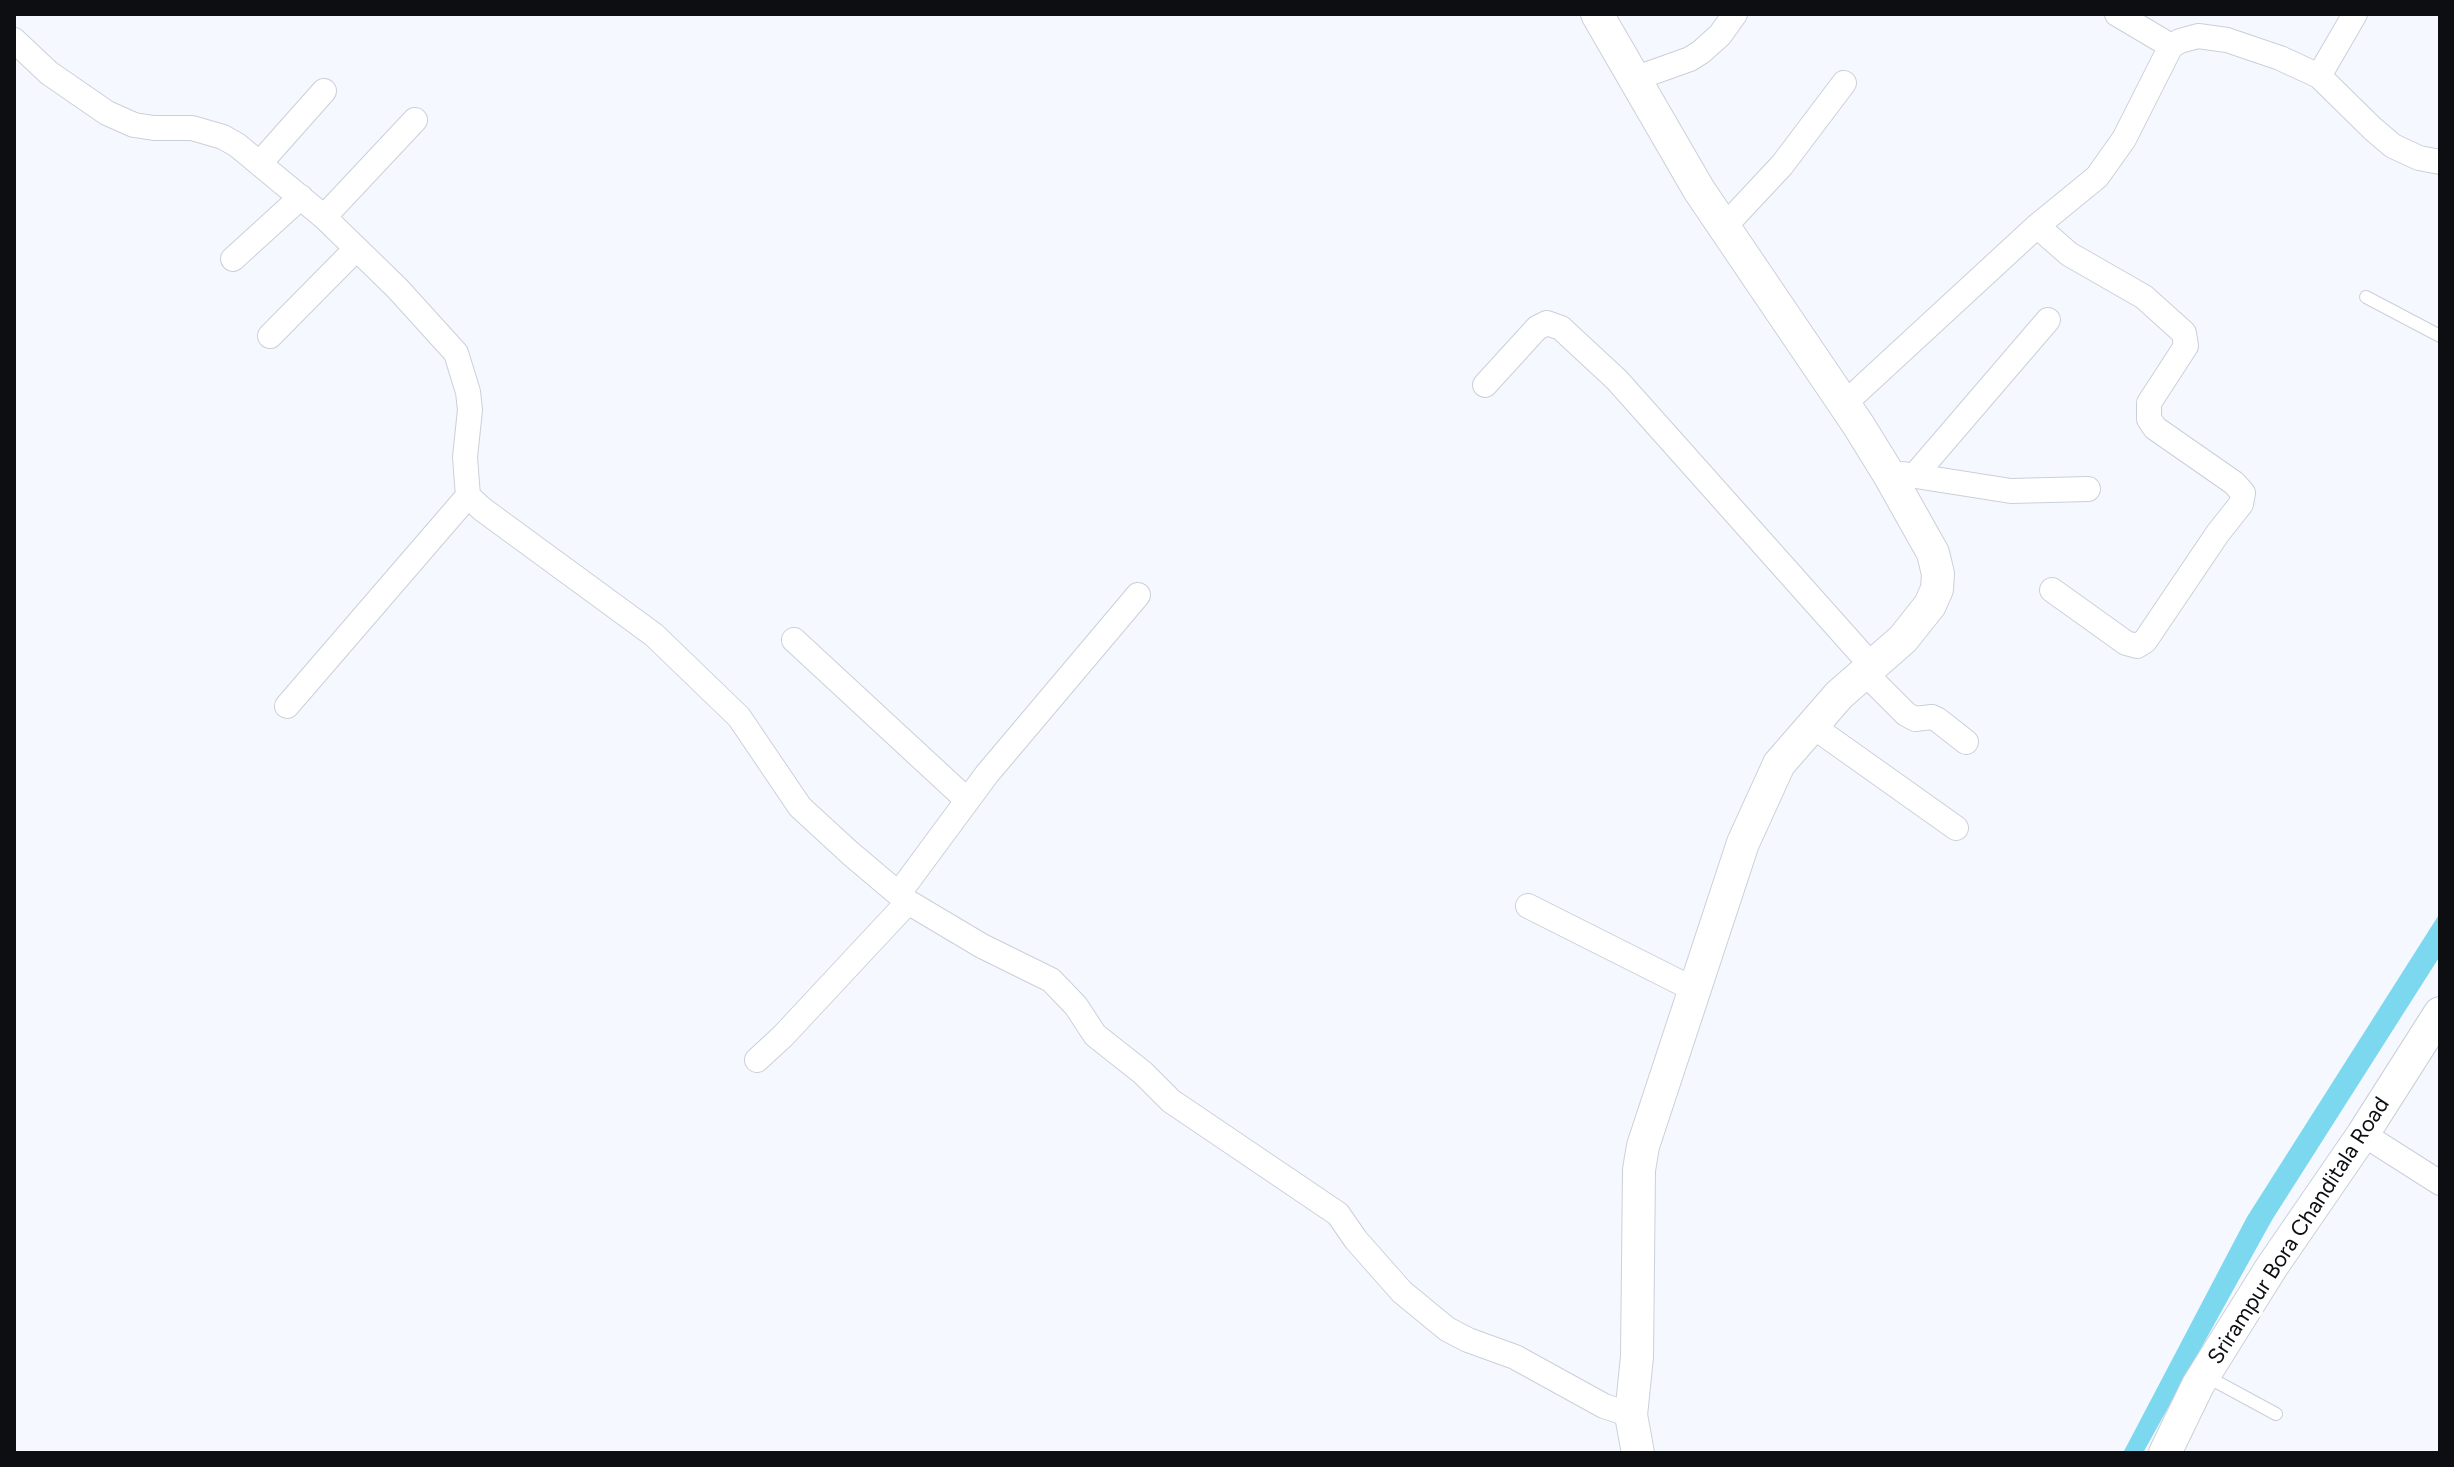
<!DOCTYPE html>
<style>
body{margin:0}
#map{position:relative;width:2454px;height:1467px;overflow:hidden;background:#f5f8fe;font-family:Figtree,sans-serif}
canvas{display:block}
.frame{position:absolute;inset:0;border:16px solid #0c0e11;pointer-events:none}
</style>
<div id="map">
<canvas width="2454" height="1467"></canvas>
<div class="frame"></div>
</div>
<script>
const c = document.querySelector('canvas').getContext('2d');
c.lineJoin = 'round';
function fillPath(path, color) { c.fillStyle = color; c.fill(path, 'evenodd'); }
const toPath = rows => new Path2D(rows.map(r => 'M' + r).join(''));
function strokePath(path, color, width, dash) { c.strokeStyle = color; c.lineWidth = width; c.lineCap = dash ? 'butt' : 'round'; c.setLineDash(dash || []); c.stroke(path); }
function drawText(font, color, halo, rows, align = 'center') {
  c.font = font + ' Figtree,sans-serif'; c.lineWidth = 7; c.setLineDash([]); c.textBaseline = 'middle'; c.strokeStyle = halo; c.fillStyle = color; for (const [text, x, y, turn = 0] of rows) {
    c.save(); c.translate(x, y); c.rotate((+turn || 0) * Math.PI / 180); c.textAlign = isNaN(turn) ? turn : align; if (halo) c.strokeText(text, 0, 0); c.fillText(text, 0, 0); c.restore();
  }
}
fillPath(toPath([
 [2440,913,2440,956,2272,1220,2143,1453,2123,1453,2247,1217]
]), '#7cd8ee');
const lane = toPath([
 [2366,297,2440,336],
 [2204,1375,2276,1414]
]);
const street = toPath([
 [2117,14,2171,46],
 [14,40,49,73,107,113,134,125,154,128,192,128,223,137,237,145,324,217,397,288,456,353,468,392,470,410,465,457,468,496,287,706],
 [2319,76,2355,14],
 [1634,79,1690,59,1701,52,1720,35,1735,14],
 [260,163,324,91],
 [324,217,415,120],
 [2037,226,2069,254,2144,297,2184,333,2186,346,2149,403,2149,419,2155,428,2234,483,2243,493,2241,504,2218,533,2145,641,2137,646,2126,643,2052,590],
 [1724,227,1782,165,1844,83],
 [233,259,301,197],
 [270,336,356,249],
 [1485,385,1537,328,1547,323,1561,328,1617,380,1872,666],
 [1844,404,2037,226,2097,177,2124,139,2171,46,2180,41,2198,36,2227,40,2280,58,2319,76,2373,129,2393,146,2419,158,2440,162],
 [1903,474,2011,491,2088,489],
 [1915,475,2048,320],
 [468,496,482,509,654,635,739,717,800,807,850,853,908,902,982,946,1051,980,1076,1006,1095,1035,1143,1073,1171,1101,1338,1214,1356,1240,1402,1292,1447,1329,1468,1340,1515,1357,1604,1406,1631,1415],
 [794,640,967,800],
 [1865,673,1906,714,1915,719,1932,717,1938,720,1966,742],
 [1811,725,1956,828],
 [899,893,987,774,1138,595],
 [1528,906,1695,990],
 [757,1060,783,1036,908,902],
 [2363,1134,2440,1183]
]);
const secondary = toPath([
 [1597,14,1699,190,1859,426,1888,473,1933,553,1938,574,1937,589,1930,605,1903,639,1839,695,1779,764,1743,843,1643,1146,1639,1170,1637,1357,1631,1415,1638,1453],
 [2165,1453,2198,1385,2271,1268,2363,1134,2440,1013]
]);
strokePath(lane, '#cad0d9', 14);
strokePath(street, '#cad0d9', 26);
strokePath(secondary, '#cad0d9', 34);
strokePath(lane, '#fff', 12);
strokePath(street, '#fff', 24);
strokePath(secondary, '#fff', 32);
drawText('22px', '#0c0e11', '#fff', [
 ["Srirampur Bora Chanditala Road",2299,1231,-57]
]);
</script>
